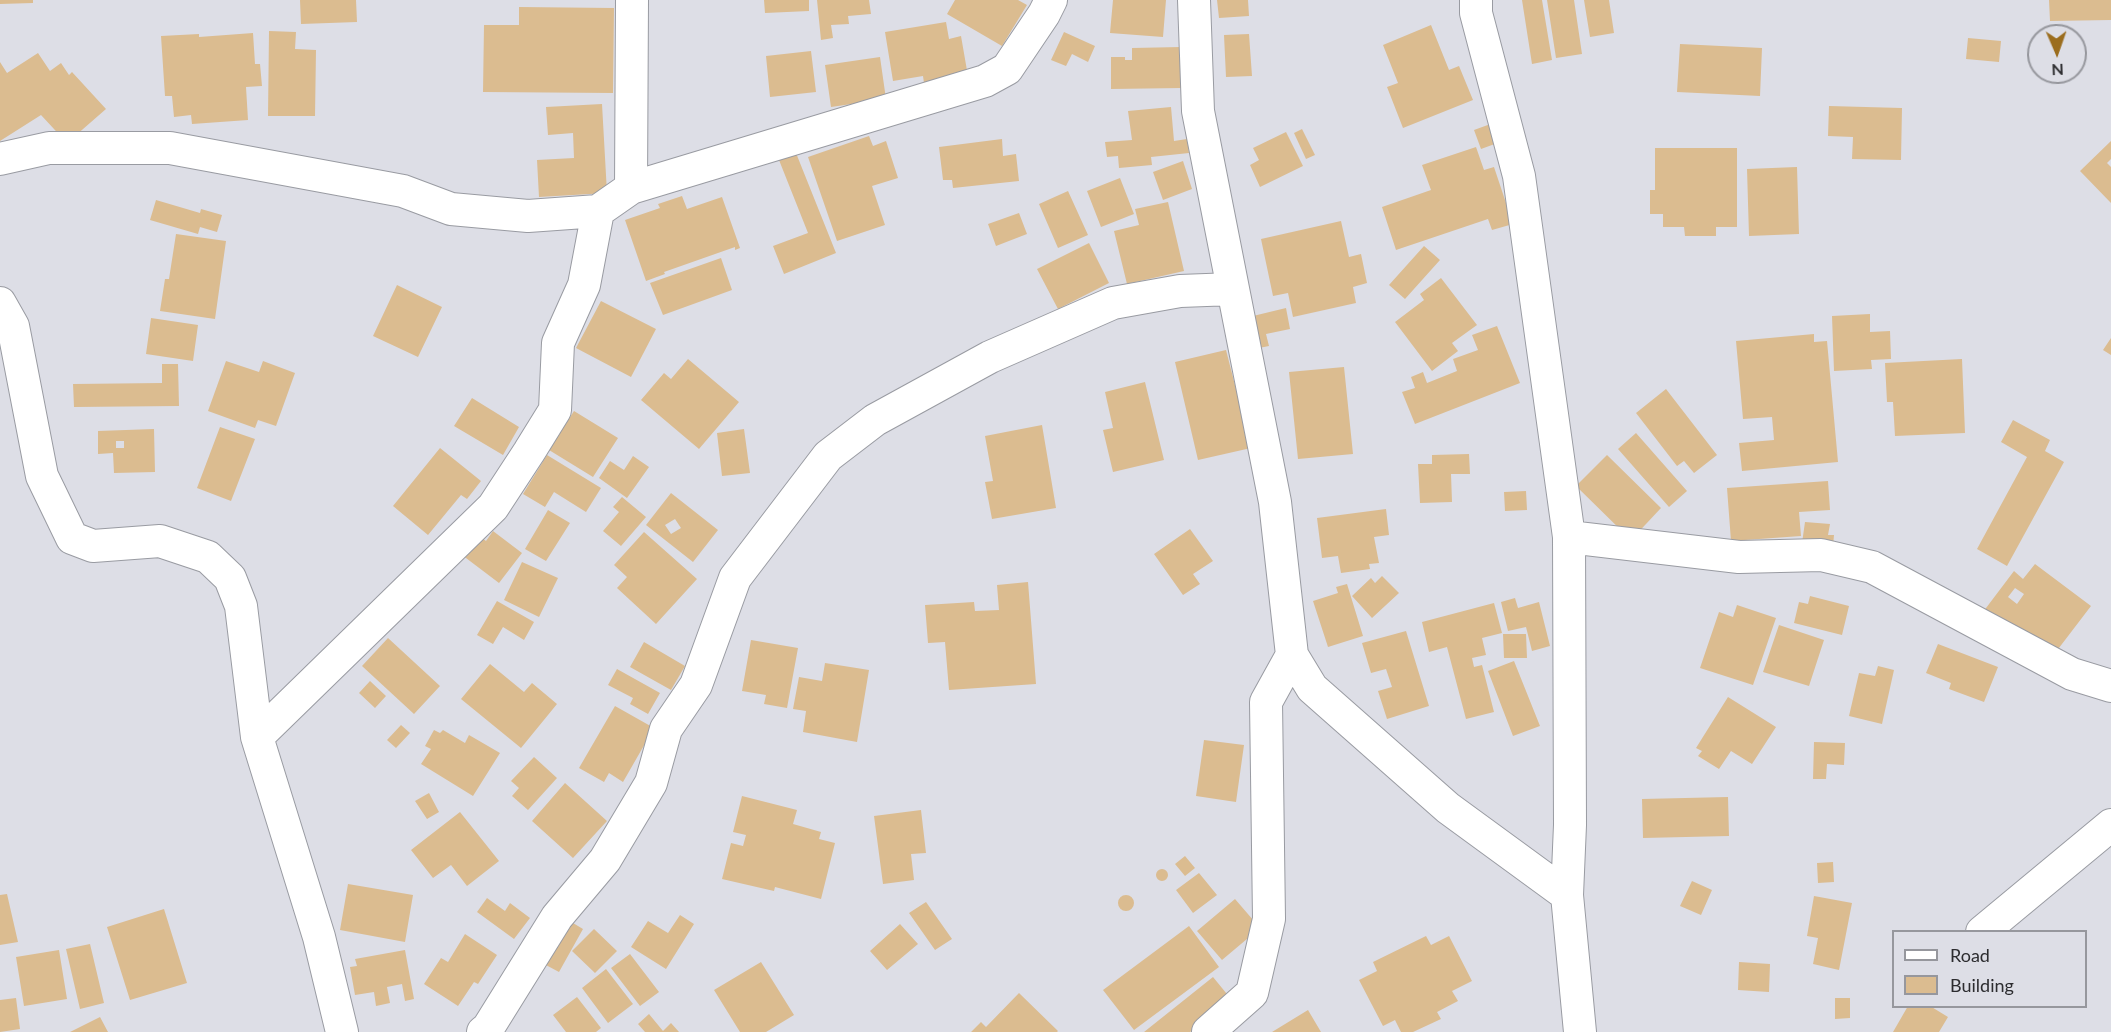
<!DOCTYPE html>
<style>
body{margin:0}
#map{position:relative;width:2111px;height:1032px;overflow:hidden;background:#dddee6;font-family:Lato,sans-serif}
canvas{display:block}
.legend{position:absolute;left:1892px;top:930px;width:195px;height:78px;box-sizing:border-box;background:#dddee6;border:2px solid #96979d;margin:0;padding:8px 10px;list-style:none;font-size:18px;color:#2c2c2f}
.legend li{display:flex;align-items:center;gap:12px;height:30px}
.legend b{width:30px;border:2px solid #96979d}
.north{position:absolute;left:2027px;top:24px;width:60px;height:60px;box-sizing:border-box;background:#dddee6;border:2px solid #96979d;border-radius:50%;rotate:178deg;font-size:16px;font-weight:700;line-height:24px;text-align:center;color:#2c2c2f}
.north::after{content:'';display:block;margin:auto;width:21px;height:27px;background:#9b6d1e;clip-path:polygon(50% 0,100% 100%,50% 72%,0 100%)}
</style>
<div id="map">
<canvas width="2111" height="1032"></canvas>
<ul class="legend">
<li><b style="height:8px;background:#fff"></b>Road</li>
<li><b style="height:16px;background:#dbbc90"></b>Building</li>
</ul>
<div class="north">N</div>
</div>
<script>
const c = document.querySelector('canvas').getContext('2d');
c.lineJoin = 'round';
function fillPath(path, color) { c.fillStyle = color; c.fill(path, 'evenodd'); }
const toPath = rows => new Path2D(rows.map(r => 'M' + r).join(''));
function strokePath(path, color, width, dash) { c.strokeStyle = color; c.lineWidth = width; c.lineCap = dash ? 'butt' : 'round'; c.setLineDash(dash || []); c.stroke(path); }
fillPath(toPath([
 [0,0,33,0,33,3,0,4],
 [300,0,356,0,357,22,301,24],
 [764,0,809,0,809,11,765,13],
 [817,0,869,0,871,14,848,16,849,24,831,25,833,38,821,40],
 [955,0,1018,0,1027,5,1002,46,947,14],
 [1113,0,1166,0,1163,37,1110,33],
 [1217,0,1248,0,1249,16,1219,18],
 [1522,0,1542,0,1552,60,1532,64],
 [1547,0,1574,0,1582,54,1556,58],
 [1584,0,1609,0,1614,33,1590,37],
 [2049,0,2111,0,2111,20,2050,21],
 [519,7,614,8,613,93,483,92,484,25,519,25],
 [946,22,949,39,961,36,969,82,925,90,923,76,893,81,885,32],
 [1431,25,1449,70,1459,66,1473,100,1403,128,1387,87,1398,83,1383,45],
 [269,31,296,32,295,49,316,50,315,116,268,116],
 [1064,32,1095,46,1088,62,1072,54,1066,66,1051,60],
 [253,33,255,64,260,64,262,86,246,87,248,120,192,124,191,115,174,117,172,96,165,96,161,36,199,34,199,37],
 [1249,34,1252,76,1226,77,1224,35],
 [1968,38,2001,41,1999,62,1966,59],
 [1680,44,1762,48,1760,96,1677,92],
 [1181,47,1182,88,1111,89,1111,57,1125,57,1125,60,1132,60,1132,48],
 [811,51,816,92,770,97,766,56],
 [38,53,50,71,61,63,69,75,72,72,106,109,67,143,41,115,0,141,0,62,7,73],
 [880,57,886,99,831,107,825,65],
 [602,104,607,193,539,197,537,160,574,158,573,133,548,135,546,107],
 [1829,106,1902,108,1901,160,1852,159,1853,137,1828,136],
 [1171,107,1174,141,1187,139,1189,153,1151,157,1152,165,1119,168,1118,156,1107,157,1105,142,1132,140,1128,111],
 [1496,122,1503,141,1481,149,1474,130],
 [1302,129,1315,155,1306,159,1294,133],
 [1286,132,1303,166,1260,187,1250,165,1259,160,1253,148],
 [869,136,873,146,886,141,898,178,872,186,885,225,837,241,808,157],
 [1002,139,1003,156,1016,154,1019,181,953,188,952,180,943,180,939,147],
 [2111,141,2111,159,2107,163,2111,167,2111,203,2080,171],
 [1476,147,1484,170,1494,167,1513,224,1492,230,1488,219,1396,250,1382,207,1431,190,1422,165],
 [1655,148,1737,148,1737,227,1716,227,1716,236,1685,236,1684,227,1663,227,1663,214,1650,214,1650,190,1655,190],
 [796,153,836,253,784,274,773,246,808,233,779,160],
 [1183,161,1192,189,1163,200,1153,172],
 [1797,167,1799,234,1749,236,1747,169],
 [1120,178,1134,214,1101,227,1087,191],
 [1068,191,1088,235,1058,248,1039,204],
 [682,196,687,209,722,197,740,248,735,250,735,247,664,272,665,274,646,281,625,220,660,208,658,204],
 [156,200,200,213,201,209,222,215,217,232,200,227,198,234,150,220],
 [1168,202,1184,271,1127,284,1114,231,1139,225,1135,209],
 [1019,213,1027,234,996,246,988,224],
 [1341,221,1349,257,1361,254,1367,283,1353,287,1356,303,1293,317,1288,293,1273,296,1261,239],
 [176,234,226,241,215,319,160,311,165,279,169,279],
 [1089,243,1109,283,1058,309,1037,269],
 [1424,246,1440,260,1405,299,1389,285],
 [721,258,732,290,663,315,650,283],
 [1441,278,1477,325,1452,343,1458,351,1432,371,1395,322,1424,300,1420,294],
 [397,285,442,307,418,357,373,336],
 [601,301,656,329,631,377,576,348],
 [1286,308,1290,329,1266,334,1269,346,1259,348,1253,316],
 [1870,314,1870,332,1890,331,1891,359,1871,360,1872,369,1834,371,1832,316],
 [151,318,198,325,193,361,146,354],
 [1497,326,1520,383,1415,424,1402,392,1415,388,1411,377,1423,372,1427,383,1457,371,1453,359,1478,350,1472,335],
 [1814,334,1814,342,1827,341,1838,462,1742,471,1739,443,1774,440,1772,417,1743,419,1736,341],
 [2111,338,2111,355,2103,350],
 [1226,350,1251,448,1198,460,1175,362],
 [688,359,739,402,699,449,641,400,664,373,671,379],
 [1962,359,1965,433,1895,436,1893,402,1887,402,1885,363],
 [226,361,259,372,263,361,295,373,276,426,258,420,255,428,208,411],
 [162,364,178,364,179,406,74,407,73,384,162,383],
 [1344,367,1353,454,1298,459,1289,372],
 [1145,382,1164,460,1113,472,1103,430,1113,428,1105,392],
 [1666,389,1717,455,1694,473,1684,461,1677,466,1636,413],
 [472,398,519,427,503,455,454,426],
 [574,411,618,438,593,477,549,450],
 [2013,420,2050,440,2045,451,2064,462,2007,566,1977,549,2027,457,2001,442],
 [1042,425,1056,508,992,519,985,482,993,481,985,436],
 [220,427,255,439,231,501,197,488],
 [154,429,155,472,114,473,113,453,98,454,98,431],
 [116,441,124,441,124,448,116,448],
 [744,429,750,473,722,476,717,433],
 [1636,433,1687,491,1669,507,1618,449],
 [440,448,481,481,467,499,461,495,428,535,393,506],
 [1469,454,1470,474,1451,474,1452,502,1420,503,1418,464,1432,464,1432,455],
 [547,455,601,488,586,512,554,492,545,507,523,494],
 [1607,455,1661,508,1631,540,1576,486],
 [633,456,649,467,627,498,599,478,610,461,624,470],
 [1828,481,1830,510,1799,512,1801,536,1731,541,1727,488],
 [1526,491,1527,510,1505,511,1504,492],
 [671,493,718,530,693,562,646,525],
 [675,519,681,528,671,534,665,525],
 [622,497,646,517,621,546,603,531,619,512,613,507],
 [1386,509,1389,535,1374,537,1379,563,1369,564,1370,569,1341,573,1338,556,1322,558,1317,518],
 [548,510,570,523,546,561,525,549],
 [1805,522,1830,524,1828,535,1834,535,1833,546,1802,543],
 [1190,529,1213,561,1193,574,1200,584,1183,595,1154,554],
 [493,531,522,553,499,583,462,555,477,534,486,541],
 [644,532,697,579,656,624,617,588,627,577,614,565],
 [522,562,558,578,539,617,504,600],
 [2035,564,2091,606,2049,661,1983,612,2014,571,2023,579],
 [2015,588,2024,594,2017,604,2008,597],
 [1382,576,1399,593,1372,618,1352,596,1371,578,1375,583],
 [1028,582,1036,684,949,690,945,642,928,643,925,605,974,602,975,611,999,610,997,585],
 [1347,584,1363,636,1328,647,1313,601,1338,593,1336,587],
 [1810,596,1849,606,1842,635,1794,623,1799,602,1808,604],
 [1515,598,1518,608,1539,602,1550,646,1532,651,1526,627,1508,631,1501,602],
 [497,601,534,622,524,640,503,627,493,644,477,635],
 [1494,603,1502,633,1482,638,1486,655,1472,658,1474,667,1482,665,1494,712,1466,719,1447,647,1429,652,1422,622],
 [1737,605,1776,618,1753,685,1700,668,1719,612,1733,617],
 [1779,625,1824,640,1809,686,1763,672],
 [1406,631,1429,706,1387,719,1378,691,1392,687,1386,669,1371,673,1362,643],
 [1503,634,1526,634,1527,658,1504,658],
 [388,638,440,686,414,714,362,666],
 [751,640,798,648,787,708,764,704,766,695,742,691],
 [644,642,685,666,671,690,630,667],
 [1938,644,1998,667,1984,702,1949,689,1951,683,1926,673],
 [1514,661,1540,726,1513,736,1488,671],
 [825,663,869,670,857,742,803,732,806,711,793,709,799,677,822,681],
 [490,664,524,692,532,683,557,704,521,748,461,699],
 [1878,666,1894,670,1882,724,1849,716,1859,673,1875,676],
 [617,669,660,693,648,714,630,704,633,698,608,685],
 [370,681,386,696,375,708,359,693],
 [1728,697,1776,727,1752,764,1731,751,1719,769,1698,756,1702,751,1696,748],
 [615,706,654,728,623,782,609,773,604,782,579,768],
 [401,725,410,733,396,748,387,740],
 [434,730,440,733,443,730,465,743,469,735,500,753,473,796,421,764,431,749,425,746],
 [1204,740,1244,745,1236,802,1196,796],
 [1814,742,1845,743,1844,765,1827,764,1826,779,1813,779],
 [534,757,557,778,528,810,512,796,519,788,511,781],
 [565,783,607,821,573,858,532,821],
 [429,793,439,812,427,819,415,801],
 [742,796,797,810,793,824,821,832,819,839,835,843,821,899,775,887,774,891,722,879,731,843,743,846,746,835,733,832],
 [1728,797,1729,836,1643,838,1642,799],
 [921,810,926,853,911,854,914,880,883,884,874,816],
 [460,812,499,861,467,886,451,865,433,878,411,850],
 [1185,856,1195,868,1185,876,1175,864],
 [1833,862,1834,882,1818,883,1817,863],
 '1156 875a6 6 0 1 1 12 0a6 6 0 1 1-12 0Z',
 [1199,873,1217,895,1193,913,1176,890],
 [1692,881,1712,890,1701,915,1680,906],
 [348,884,413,895,405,942,340,930],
 [7,894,18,942,0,945,0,895],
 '1118 903a8 8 0 1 1 16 0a8 8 0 1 1-16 0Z',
 [1814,896,1852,903,1839,970,1813,964,1818,938,1807,936],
 [487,898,505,911,510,903,530,918,514,939,477,912],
 [1235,899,1260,928,1222,960,1197,931],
 [926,902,952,939,935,950,909,913],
 [164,909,187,983,130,1000,107,927],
 [680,915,694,924,666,969,631,947,648,921,668,933],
 [568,920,583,929,559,972,544,964],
 [900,924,918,944,887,970,870,951],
 [1189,926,1219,967,1134,1030,1103,990],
 [594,929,617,951,595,973,572,951],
 [465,934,497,955,478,984,474,982,458,1006,424,984,441,958,448,962],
 [1426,936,1431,945,1449,936,1472,981,1452,991,1458,1001,1437,1012,1441,1019,1413,1032,1401,1032,1395,1020,1383,1026,1359,980,1377,971,1373,962],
 [90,944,104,1003,80,1009,66,949],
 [59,950,67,999,24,1006,16,957],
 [405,950,414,999,405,1001,402,984,387,987,390,1003,376,1006,374,992,355,995,350,967,357,966,355,959],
 [630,954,659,992,640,1006,611,968],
 [761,962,794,1015,766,1032,740,1032,714,990],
 [1739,962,1770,964,1769,992,1738,990],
 [606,969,633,1004,608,1023,582,988],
 [1213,977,1231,999,1190,1032,1144,1032],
 [1019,993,1058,1031,1057,1032,971,1032,981,1022,986,1027],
 [577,997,601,1028,596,1032,566,1032,553,1015],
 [16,998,20,1029,0,1032,0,1000],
 [1835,998,1850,998,1850,1018,1835,1019],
 [1908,1006,1930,1006,1948,1017,1939,1032,1893,1032],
 [1308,1010,1321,1032,1272,1032],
 [649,1014,663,1031,671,1023,679,1032,645,1032,638,1024],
 [100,1017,108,1032,70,1032]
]), '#dbbc90');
const minor = toPath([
 [1194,0,1198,111,1275,502,1292,655,1266,702,1269,919,1252,993,1208,1032],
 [1476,0,1476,13,1519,176,1569,537,1570,825,1567,895],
 [0,159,49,148,170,148,403,191,451,209,528,216,598,211],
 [631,188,632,0],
 [0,303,13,326,42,476,72,538,93,546,160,541,208,557,230,578,241,606,257,737,319,937,342,1032],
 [1569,537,1739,557,1821,555,1872,567,2072,674,2111,686],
 [1292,655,1312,688,1448,808,1567,895,1580,1032],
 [257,737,493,507,529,452,555,410,558,343,584,285,598,211,631,188,985,81,1007,69,1044,14,1051,0],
 [1982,932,2111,825],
 [483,1032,488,1028,557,917,605,860,651,783,666,729,696,685,735,578,828,456,875,420,990,357,1113,303,1180,291,1233,289]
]);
strokePath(minor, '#999ba2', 34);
strokePath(minor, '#fff', 32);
</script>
